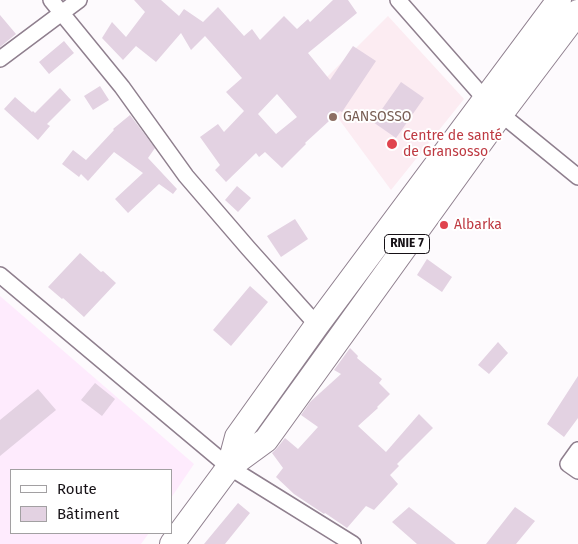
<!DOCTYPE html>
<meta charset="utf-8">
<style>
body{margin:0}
#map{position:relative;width:578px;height:544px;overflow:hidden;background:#fdfafd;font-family:"Fira Sans",sans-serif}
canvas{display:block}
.legend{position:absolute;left:10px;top:469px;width:162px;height:65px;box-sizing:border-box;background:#fff;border:1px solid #a2a0a2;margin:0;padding:6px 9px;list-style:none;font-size:15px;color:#161116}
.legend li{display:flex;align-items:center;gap:10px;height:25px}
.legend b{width:25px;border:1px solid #a2a0a2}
</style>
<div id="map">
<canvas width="578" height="544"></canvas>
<ul class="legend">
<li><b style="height:6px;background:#fff"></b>Route</li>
<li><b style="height:14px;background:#e3d2e2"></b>Bâtiment</li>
</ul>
</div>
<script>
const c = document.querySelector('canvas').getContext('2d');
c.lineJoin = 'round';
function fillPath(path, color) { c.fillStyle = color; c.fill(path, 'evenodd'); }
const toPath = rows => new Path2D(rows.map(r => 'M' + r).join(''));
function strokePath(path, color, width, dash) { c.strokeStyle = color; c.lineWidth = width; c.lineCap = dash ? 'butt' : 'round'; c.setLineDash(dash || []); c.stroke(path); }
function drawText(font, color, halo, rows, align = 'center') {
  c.font = font + ' "Fira Sans",sans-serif'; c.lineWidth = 4; c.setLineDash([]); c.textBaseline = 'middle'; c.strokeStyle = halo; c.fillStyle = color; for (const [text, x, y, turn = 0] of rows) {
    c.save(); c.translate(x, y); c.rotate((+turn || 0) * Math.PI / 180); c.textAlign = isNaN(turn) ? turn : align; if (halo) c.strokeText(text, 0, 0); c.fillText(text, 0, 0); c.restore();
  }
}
fillPath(toPath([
 [0,296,194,464,171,498,171,470,11,470,11,533,149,533,141,544,0,544]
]), '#feebfd');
fillPath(toPath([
 [388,16,464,99,391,190,316,88]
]), '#fcecf2');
fillPath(toPath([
 [134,0,161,0,179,16,184,9,203,22,218,7,244,36,252,29,260,40,284,16,297,29,308,19,310,22,333,0,348,0,357,13,308,53,330,80,353,46,376,61,342,112,340,111,305,143,306,144,282,168,265,152,259,157,256,153,226,182,215,170,220,165,200,137,218,124,224,132,244,111,226,92,242,78,205,36,191,50,181,33,156,62,136,46,123,60,102,38,112,22,126,37,145,12],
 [277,94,297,117,276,134,258,114],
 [0,15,16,34,0,47],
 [64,41,74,53,49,74,39,62],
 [401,82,424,98,396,138,373,122],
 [100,86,109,100,93,110,84,96],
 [60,88,71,100,47,124,50,126,38,140,4,109,15,97,32,112,33,111,35,113],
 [130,115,155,148,148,158,177,189,173,194,159,184,128,213,115,199,143,173,114,152,88,181,81,174,79,177,62,164,73,150,86,160,114,130,113,129],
 [237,186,251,198,238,212,225,200],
 [295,219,308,239,281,257,267,236],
 [80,253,101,272,103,271,116,283,84,317,63,298,62,299,48,287],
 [427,259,452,277,442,292,417,275],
 [250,286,268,302,231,346,213,330],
 [498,342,508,353,489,374,478,365],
 [350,348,358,356,357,358,382,379,379,383,390,394,377,407,378,408,358,426,386,452,419,414,433,428,397,464,399,466,390,475,398,484,374,510,366,506,347,528,325,513,324,514,294,494,276,477,283,468,272,453,277,448,285,438,298,449,318,427,301,415,310,402,341,374,334,370],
 [578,376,578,418,564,437,547,424],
 [95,383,115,399,102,416,81,400],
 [38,389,56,410,0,456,0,420],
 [238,503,250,513,225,544,204,544],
 [409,507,456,544,417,544,392,522],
 [515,507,535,521,516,544,486,544]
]), '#e3d2e2');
const street = toPath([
 [51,0,122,87,186,176,248,248,317,325],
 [398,0,485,99,501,114,578,177],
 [0,59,79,0],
 [0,275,229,467,353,544],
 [578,450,568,464,578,471]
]);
const primary = toPath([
 [229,467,237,437,317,325,559,0],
 [172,544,229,467,266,440,501,114,578,12]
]);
strokePath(street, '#8f7f8e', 18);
strokePath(primary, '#8f7f8e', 26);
strokePath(street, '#fff', 15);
strokePath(primary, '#fff', 24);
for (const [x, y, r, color] of [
 [333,117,5,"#8d6e63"],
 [392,144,6,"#e0444e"],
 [444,225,5,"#e0444e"]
]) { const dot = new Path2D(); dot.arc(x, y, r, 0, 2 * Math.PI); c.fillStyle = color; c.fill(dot); strokePath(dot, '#fff', 2); }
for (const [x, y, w] of [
 [407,244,45]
]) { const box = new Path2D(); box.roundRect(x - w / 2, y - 9.5, w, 19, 4); c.fillStyle = '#fff'; c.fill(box); strokePath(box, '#161116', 1); }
drawText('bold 12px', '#161116', null, [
 ["RNIE 7",407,244]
]);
drawText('14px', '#785e54', '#fff', [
 ["GANSOSSO",343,117]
], 'left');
drawText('14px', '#be3a42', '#fff', [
 ["Centre de santé",403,136],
 ["de Gransosso",403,152],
 ["Albarka",454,225]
], 'left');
</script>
